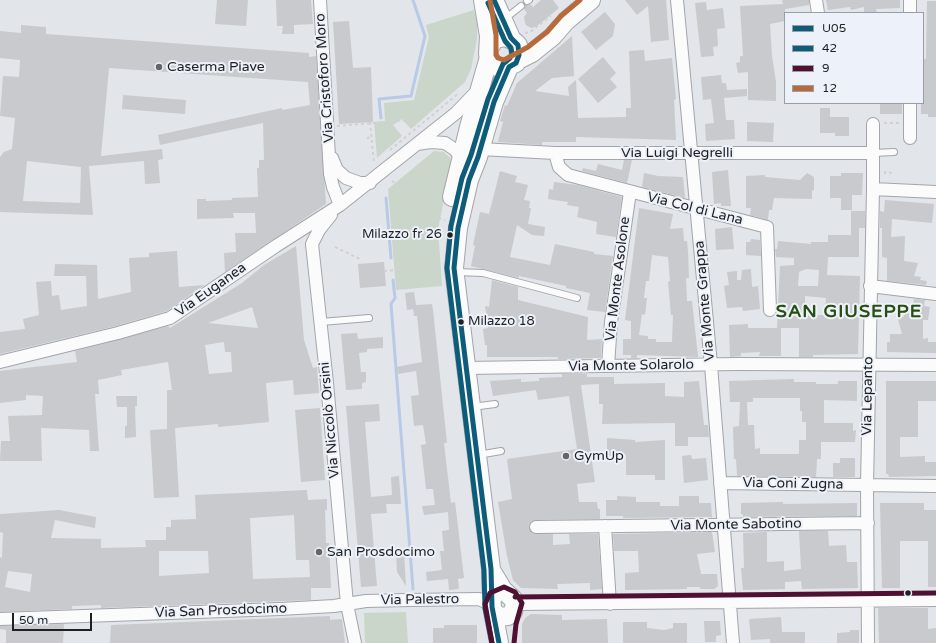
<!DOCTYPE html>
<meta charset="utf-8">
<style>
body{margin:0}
#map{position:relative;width:936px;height:643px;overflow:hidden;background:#e2e5e9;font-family:"Varela Round",sans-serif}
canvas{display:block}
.legend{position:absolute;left:784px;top:12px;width:140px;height:92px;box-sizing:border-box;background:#edf1f9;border:1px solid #9a9da3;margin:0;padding:5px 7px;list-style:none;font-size:12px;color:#1e2023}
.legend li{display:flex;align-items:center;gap:8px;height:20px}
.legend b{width:20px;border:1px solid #9a9da3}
.scale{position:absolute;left:12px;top:613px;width:80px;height:18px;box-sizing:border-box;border:2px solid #1e2023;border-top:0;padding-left:5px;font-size:12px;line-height:14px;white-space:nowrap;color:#1e2023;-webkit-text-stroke:3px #edf1f9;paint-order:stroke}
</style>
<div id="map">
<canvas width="936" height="643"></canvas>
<ul class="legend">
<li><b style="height:5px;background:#0c5c7a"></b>U05</li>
<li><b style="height:5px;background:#0c5c7a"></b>42</li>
<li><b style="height:5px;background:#4f1032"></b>9</li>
<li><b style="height:5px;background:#b86a3a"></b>12</li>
</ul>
<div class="scale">50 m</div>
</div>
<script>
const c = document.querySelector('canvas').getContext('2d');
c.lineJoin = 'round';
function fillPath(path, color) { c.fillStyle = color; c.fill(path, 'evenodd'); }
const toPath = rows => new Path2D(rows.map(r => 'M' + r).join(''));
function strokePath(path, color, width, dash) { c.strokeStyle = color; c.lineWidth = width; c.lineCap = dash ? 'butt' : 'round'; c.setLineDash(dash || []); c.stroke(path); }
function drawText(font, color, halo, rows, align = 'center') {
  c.font = font + ' "Varela Round",sans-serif'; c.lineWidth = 4; c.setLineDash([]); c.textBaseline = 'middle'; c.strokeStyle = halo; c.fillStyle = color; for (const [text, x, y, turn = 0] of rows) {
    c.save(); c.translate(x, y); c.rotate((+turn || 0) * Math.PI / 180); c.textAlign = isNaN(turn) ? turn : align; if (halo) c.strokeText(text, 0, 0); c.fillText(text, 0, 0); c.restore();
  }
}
fillPath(toPath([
 [474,10,477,24,477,39,471,69,465,82,411,129,402,119,393,125,402,136,377,158,374,122,385,121,384,103,414,100,429,37,426,25],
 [434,151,444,152,452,160,438,229,442,286,396,290,388,189],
 [406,612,408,643,365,643,364,613]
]), '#cad6ca');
strokePath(toPath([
 [381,118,379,99,411,96,425,36,413,0],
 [386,198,391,258],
 [393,280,395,298,391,304,413,589]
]), '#b8cae8', 3);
fillPath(toPath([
 [217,0,248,0,246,26,215,24],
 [276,0,311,0,313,24,294,25,294,34,282,34,283,26,277,26],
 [541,0,553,0,559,8,537,26,532,28,527,26,525,23,524,17,527,13,524,9,525,5,530,4,533,7],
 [625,0,666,0,669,40,651,42,648,6,637,15],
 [782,0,809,0,809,5,785,9,785,21,770,24,772,56,776,82,776,101,748,100,748,72,738,73,736,63,740,62,740,56,743,56,740,6,783,4],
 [826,0,900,0,900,8,876,9,877,13,864,13,864,7,851,10,850,7,828,10],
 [927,1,936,1,936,117,928,117,928,114,921,114,921,103,923,103,923,59,926,59],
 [706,2,707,10,723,8,725,28,717,29,718,46,713,47,714,56,701,57,695,3],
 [605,12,615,24,613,36,596,50,581,32],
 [349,21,353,68,371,67,373,122,339,124,333,22],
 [21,25,46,27,46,34,309,53,309,57,316,56,326,204,225,272,224,253,236,252,235,233,256,233,255,213,233,213,234,218,197,219,197,199,206,199,206,201,232,200,232,198,258,197,257,168,259,168,259,160,264,160,263,123,160,145,158,135,282,108,282,110,310,105,308,82,109,68,101,156,162,149,163,159,158,160,160,183,145,184,144,161,89,166,93,215,0,212,0,157,4,152,12,149,15,118,0,116,3,76,19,77,20,60,0,58,0,31,21,33],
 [27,161,81,167,80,203,23,201],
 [572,36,574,76,552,78,535,91,569,96,568,87,576,80,578,118,626,117,626,108,631,108,629,51,644,50,645,61,672,58,676,99,674,100,676,140,576,137,576,142,542,142,542,145,498,142,503,122,500,121,505,105,507,106,517,83],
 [603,57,616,73,610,79,617,87,598,103,578,79],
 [721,75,722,83,726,83,727,90,747,89,747,96,724,98,726,120,734,120,735,139,706,141,705,124,714,123,711,99,703,100,701,77],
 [123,95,186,100,185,114,122,109],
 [880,103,902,103,902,114,880,114],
 [820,108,830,108,830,117,849,117,849,136,835,136,835,133,820,133],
 [747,122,774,123,773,142,747,141],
 [624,160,632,160,627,183,582,171,583,168,596,171,598,164,622,170],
 [728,170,731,206,721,206,721,203,714,204,712,172],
 [500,171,517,176,515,182,528,185,524,200,530,201,529,208,531,208,528,224,545,227,544,236,532,235,517,225,510,257,550,265,555,244,594,252,594,254,613,256,605,312,587,310,590,293,566,288,566,286,519,276,518,278,471,266,475,246,473,245,480,212,489,214],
 [644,173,658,176,683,177,685,198,642,187],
 [807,173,814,177,814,190,812,191,812,199,774,198,772,210,769,210,768,220,750,215,751,208,746,208,746,176,765,175,765,177,800,180],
 [841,173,863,173,862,195,852,195,852,210,841,210,841,198,830,198,830,176,841,176],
 [554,182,578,185,622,197,616,237,596,234,597,222,577,217,579,207,567,205,568,202,548,199,549,189,553,190],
 [885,200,934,204,932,223,892,219,891,237,905,236,904,261,918,263,914,276,921,277,920,280,927,281,926,285,887,281,887,258,882,257,882,228,880,228,880,211,884,212],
 [639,208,673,214,670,229,683,228,684,241,687,241,688,251,689,278,686,278,687,301,692,301,698,357,637,355,637,358,631,358,631,355,623,355,623,339,631,339,631,321,625,320],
 [652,255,668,257,670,281,668,282,671,315,673,315,672,342,656,342,656,339,648,339,648,336,639,335,642,314,645,315,647,298,644,298,645,289,646,281,649,281],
 [851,211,865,211,865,228,859,228,859,257,828,257,827,275,860,276,858,354,813,355,813,357,799,357,799,328,777,328,780,266,794,265,794,258,776,257,775,249,777,249,778,241,811,244,811,242,828,242,828,235,851,235],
 [806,269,819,270,818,286,798,286,799,272],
 [805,296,826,298,825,315,805,315],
 [732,227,734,249,716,250,715,229],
 [751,239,760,240,761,256,746,255,746,242,750,242],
 [296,246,304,340,313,368,317,367,319,393,294,395,293,380,266,383,269,422,218,427,218,424,175,428,179,497,154,498,150,430,167,429,167,390,172,390,168,362,121,370,122,375,98,380,99,394,95,394,99,451,90,451,89,430,41,428,42,461,0,461,1,441,10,441,8,416,42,415,43,396,26,395,26,400,0,403,0,371,77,362,75,351,168,326,170,328,242,283,264,265],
 [252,307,258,328,208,323],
 [224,342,225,352,231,352,232,372,209,374,205,345],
 [177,251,179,287,205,285,167,311,116,326,0,354,0,332,25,329,23,319,39,315,36,282,51,281,52,296,59,295,61,310,87,306,86,276,54,276,55,264,97,265,98,299,131,292,129,258,149,257,149,253],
 [384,262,386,286,360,288,358,264],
 [751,269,752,287,758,286,760,309,743,311,742,307,727,308,724,286,729,285,727,272,737,271,737,280,741,280,742,270],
 [492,280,518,287,518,300,588,317,587,340,602,339,601,358,558,359,558,357,487,357,487,345,485,345,483,329,488,328,485,306,489,307],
 [414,292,416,305,432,304,433,310,447,443,444,443,451,503,455,502,456,510,464,578,458,579,459,589,449,590,448,579,427,581,426,572,442,570,440,551,444,551,442,531,449,530,448,512,424,515,422,506,435,505,433,489,426,489,421,445,426,444,423,425,414,426,411,396,419,395,416,371,398,374,396,367,422,362,417,316,414,316,413,309,407,310,405,293],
 [914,299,925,300,924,306,930,307,928,320,923,320,923,339,928,338,928,342,936,342,936,353,887,352,887,342,890,342,890,334,902,334,897,316,904,317,905,309,912,310],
 [748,324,748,328,781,328,781,356,759,356,760,352,741,353,741,356,730,357,729,325],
 [357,333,358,339,383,337,383,348,367,349,367,352,359,353,361,372,366,372,366,382,362,383,362,389,346,390,341,334],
 [562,374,587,374,587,377,614,377,614,384,665,383,665,396,684,397,684,382,699,381,704,425,708,425,709,437,688,437,688,446,675,446,675,423,602,424,603,404,599,404,599,384,581,385,595,482,577,484,579,502,597,502,598,509,600,509,600,519,536,520,530,523,529,527,533,534,553,534,553,545,570,544,569,534,598,534,602,589,590,590,590,583,557,584,558,589,521,588,513,580,507,556,498,502,512,499,507,459,577,449,569,396,538,400,536,390,493,396,490,381,521,379,521,382,539,381,539,378,562,377],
 [794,379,794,382,816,382,816,384,838,384,838,381,857,381,857,401,824,400,824,423,853,423,853,431,856,430,855,442,821,442,821,459,817,459,816,477,737,476,736,459,734,459,733,427,739,426,740,402,730,402,729,381],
 [753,398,800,398,800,411,802,411,802,422,806,422,806,440,799,440,799,454,760,454,760,448,755,449,754,425,748,425,747,402,753,402],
 [886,381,936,381,936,401,918,401,918,437,900,437,900,457,925,456,925,462,936,462,936,476,889,477,888,474,886,474],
 [116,396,137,396,137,406,135,406,136,437,125,438,125,426,127,426,127,407,117,407],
 [379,404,380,421,365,422,371,497,392,495,391,477,399,476,401,504,386,504,387,513,371,514,377,586,361,587,346,406],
 [320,408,325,480,301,482,295,410],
 [607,438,635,440,635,442,665,440,665,480,655,480,655,475,626,475,626,455,607,456],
 [691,455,692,459,706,458,708,480,684,483,682,456],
 [840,458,855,458,855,477,833,477,833,463,840,463],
 [307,490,308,500,327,499,327,510,325,510,326,543,329,543,331,588,311,588,311,600,101,608,101,605,72,606,72,609,0,612,0,557,2,558,3,533,0,532,0,514,59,510,96,517,95,528,55,520,51,538,101,539,101,548,146,547,145,540,166,540,166,527,171,527,171,520,196,519,195,495],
 [294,515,296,560,309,560,310,577,253,579,250,518],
 [159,551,208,551,209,573,159,576],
 [8,571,32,574,30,592,5,587],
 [617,496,636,497,636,502,660,502,660,506,679,506,679,496,699,496,699,503,711,503,712,517,623,518,623,516,606,516,606,500,617,500],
 [783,502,783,504,857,503,857,516,743,517,743,514,741,514,741,503],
 [880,503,924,503,924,510,936,510,936,587,928,587,928,541,900,541,900,588,882,588],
 [799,531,828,531,829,546,846,545,847,562,857,562,858,588,802,589,801,581,785,582,785,589,743,590,741,568,744,568,743,533,767,532,767,562,784,561,784,571,801,569],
 [712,532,715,552,697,554,701,574,717,574,718,586,714,589,700,589,700,587,687,587,687,589,625,590,625,573,639,572,638,551,614,551,613,534],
 [404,553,406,586,397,572,396,554],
 [878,608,928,608,928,629,936,628,936,643,879,643],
 [531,614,562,615,562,620,607,619,608,643,522,643,522,624,525,618],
 [330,616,330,620,342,619,345,643,110,643,111,625],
 [781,617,782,632,805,632,805,643,770,643,770,639,751,640,749,619],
 [704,621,720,621,721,635,716,636,716,642,705,642],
 [623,622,647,622,647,628,664,630,673,628,673,623,687,623,687,643,623,643],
 [64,624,63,643,6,643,6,630,0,629,0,626],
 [444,625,477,625,477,643,433,643,433,628,444,628],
 [850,630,859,630,859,643,837,643,837,633,850,632]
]), '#c8cacd');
const lane = toPath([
 [527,1,529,0],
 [502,17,511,14,521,6],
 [873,153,894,152],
 [456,272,483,273,577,298],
 [321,322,369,318],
 [472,407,495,404],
 [478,455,501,451]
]);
const street = toPath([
 [320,0,330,174,333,187,340,205],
 [677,0,711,365,733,643],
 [816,0,818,13],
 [910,0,910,13],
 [873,124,873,189,936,192],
 [910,138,910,103],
 [417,144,431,142,445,143,454,149,464,161],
 [480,149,555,153,873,153],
 [555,153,559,167,568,175,767,227,770,310],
 [332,158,337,170,346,178,360,183,370,183],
 [331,215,319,230,312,244,327,383,347,604,355,643],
 [870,286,936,294],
 [0,362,118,333,170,318,276,246,340,205,456,113,477,91],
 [608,366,611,322,630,192],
 [466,368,738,364,936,365],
 [720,483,936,486],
 [605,526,610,604],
 [536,527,868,523],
 [515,604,936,600],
 [0,619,280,609,334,606,366,601,409,600,479,599,492,605],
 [868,643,867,485,873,189]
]);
const secondary = toPath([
 [483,0,489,36,488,54,491,61,497,67,505,68,516,63,519,55,518,45,515,42,506,37,495,39,489,48],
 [494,0,511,38],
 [518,60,532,53,552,37,566,21,591,0],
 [452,197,469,127,489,57],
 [491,570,503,590,513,599,515,604,513,612,508,616,499,617,493,611],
 [492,601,491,569,454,268,458,228,469,180,478,157,494,102,509,67],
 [492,606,499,643]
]);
strokePath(lane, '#a3a5a8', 8);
strokePath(street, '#a3a5a8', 14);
strokePath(secondary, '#a3a5a8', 20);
strokePath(toPath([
 [525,33,530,32,551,16],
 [370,122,374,163],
 [884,123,899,123],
 [337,126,410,120,416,127],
 [367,138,372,137],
 [390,150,459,93],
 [885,174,885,172,893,173],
 [392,181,422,203,429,213,435,217,445,220],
 [335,247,360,259],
 [384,271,441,267]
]), '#d1d1d3', 2, [3, 3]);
strokePath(lane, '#fbfbfc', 6);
strokePath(street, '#fbfbfc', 12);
strokePath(secondary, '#fbfbfc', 18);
strokePath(toPath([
 [494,0,511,38,518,45,519,55,516,63,509,67,494,102,478,157,469,180,458,228,454,268,491,569,492,607,499,643]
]), '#0c5c7a', 5);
strokePath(toPath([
 [488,3,505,41,511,48,512,54,510,58,503,64,488,99,471,155,462,178,451,226,447,268,484,570,485,608,492,643]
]), '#0c5c7a', 5);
strokePath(toPath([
 [515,597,936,593],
 [492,643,485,604,490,593,504,587,515,592,522,603,516,624,514,643]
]), '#4f1032', 5);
strokePath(toPath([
 [490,0,496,35,496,55,498,58,504,60,528,47,547,32,561,16,580,0]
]), '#b86a3a', 5);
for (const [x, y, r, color] of [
 [159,67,4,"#636568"],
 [450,235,3.5,"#1e2023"],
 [461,322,3.5,"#1e2023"],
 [566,456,4,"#636568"],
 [319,552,4,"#636568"],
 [908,593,3.5,"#1e2023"]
]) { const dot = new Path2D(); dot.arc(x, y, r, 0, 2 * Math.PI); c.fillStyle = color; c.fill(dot); strokePath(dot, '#edf1f9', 1.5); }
drawText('13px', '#1e2023', '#edf1f9', [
 ["Milazzo fr 26",442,235],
 ["Milazzo 18",468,322,"left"]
], 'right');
drawText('14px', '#1e2023', '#edf1f9', [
 ["Caserma Piave",167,67],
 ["GymUp",574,456],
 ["San Prosdocimo",327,552]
], 'left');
drawText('14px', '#1e2023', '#edf1f9', [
 ["Via Cristoforo Moro",325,78,-94],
 ["Via Luigi Negrelli",677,153],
 ["Via Col di Lana",695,209,14],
 ["Via Monte Asolone",618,279,-83],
 ["Via Euganea",211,290,-35],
 ["Via Monte Grappa",705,301,-95],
 ["Via Monte Solarolo",631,366,-1],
 ["Via Lepanto",868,396,-89],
 ["Via Niccolò Orsini",330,420,-95],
 ["Via Coni Zugna",793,484,1],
 ["Via Monte Sabotino",736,525,-1],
 ["Via Palestro",420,600,-1],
 ["Via San Prosdocimo",221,611,-2]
]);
c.letterSpacing = '1px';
drawText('bold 18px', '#284f11', '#edf1f9', [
 ["SAN GIUSEPPE",849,312]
]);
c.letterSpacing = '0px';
</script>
